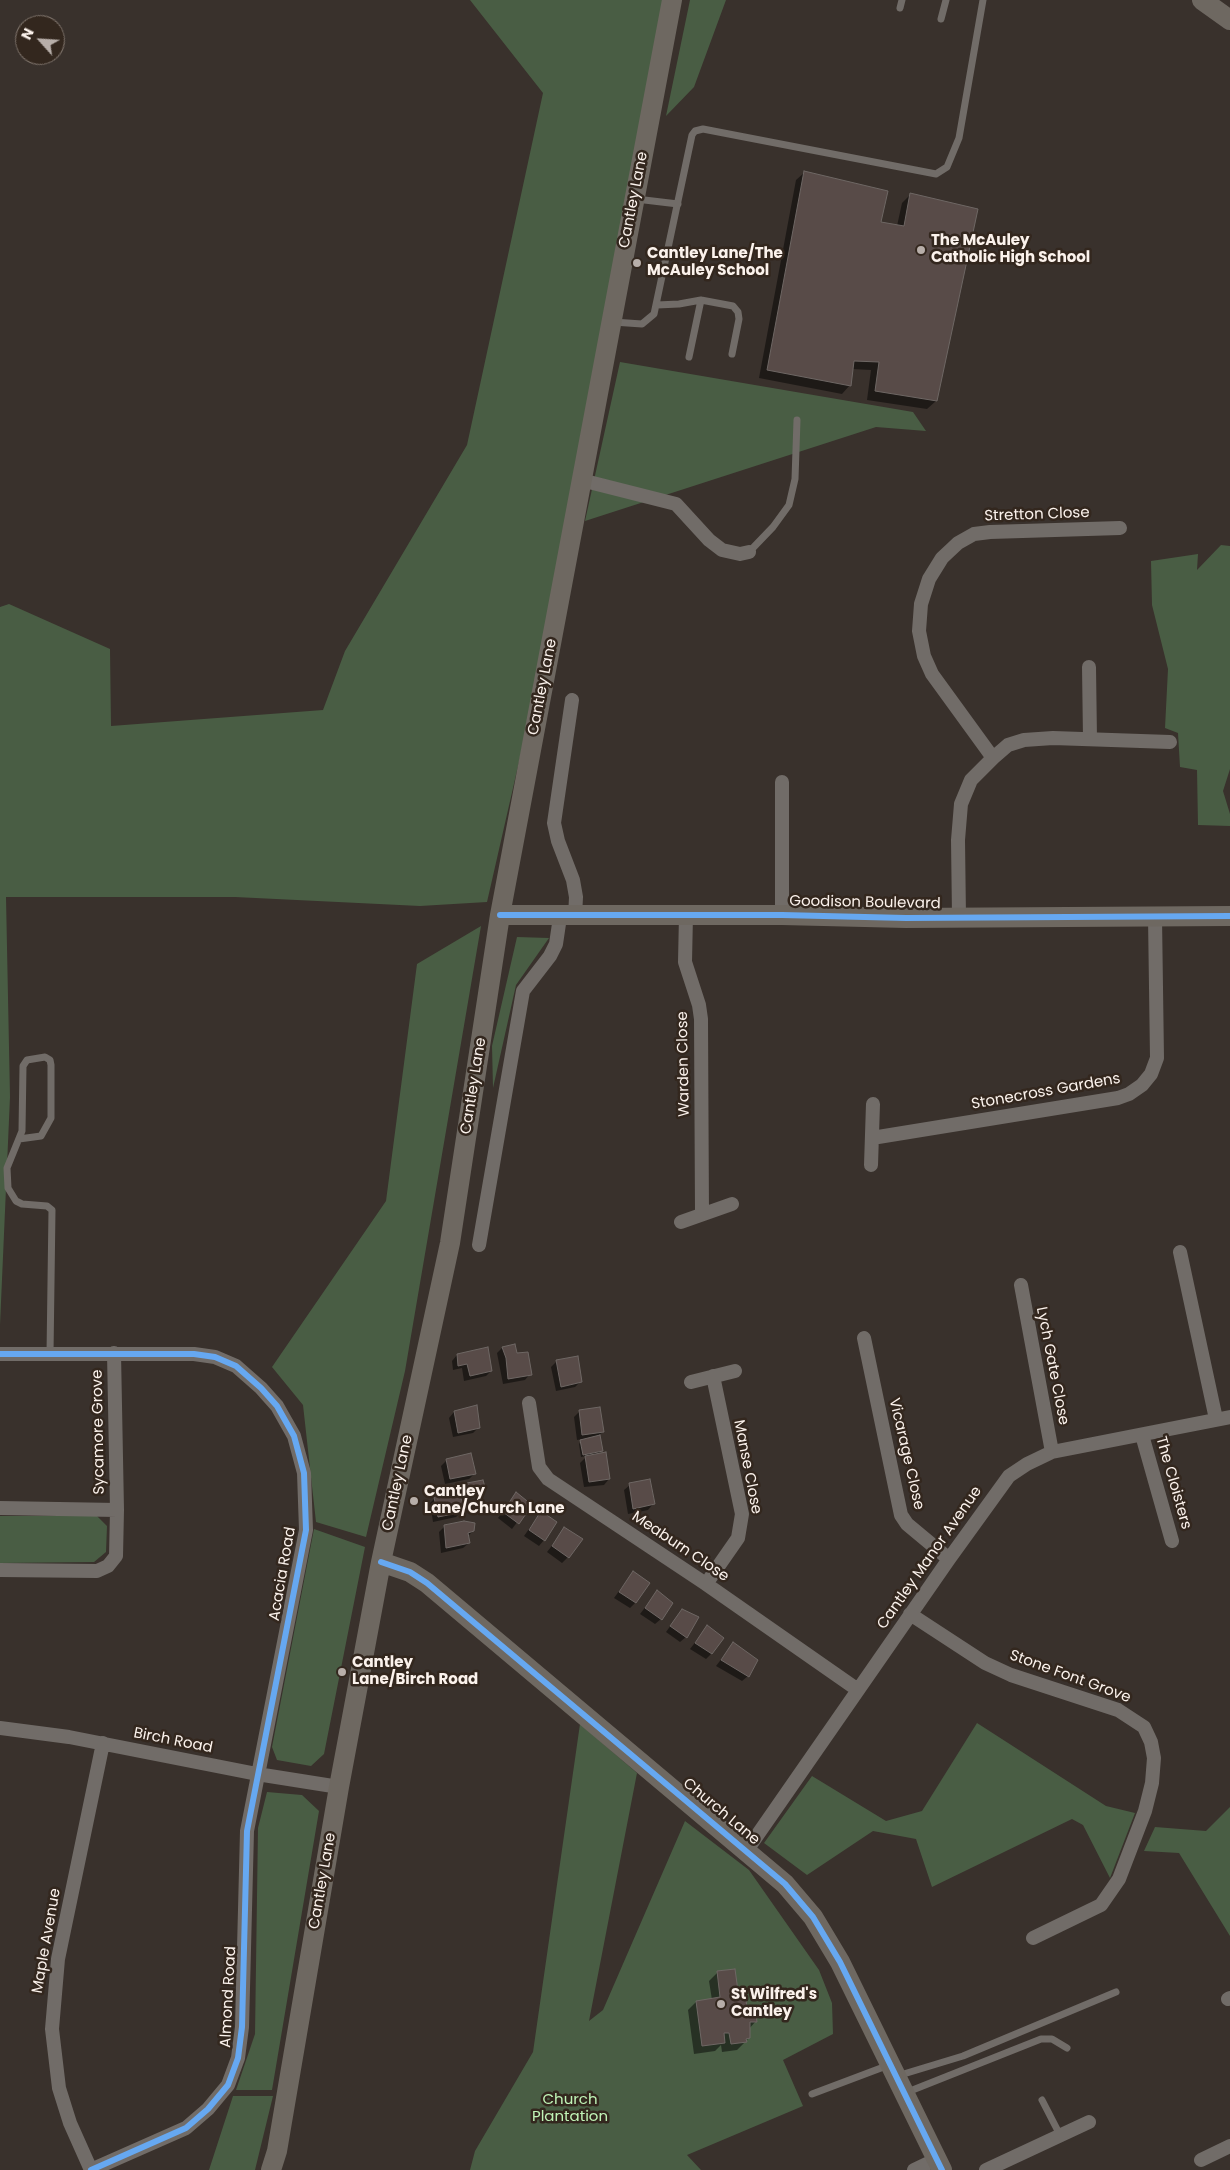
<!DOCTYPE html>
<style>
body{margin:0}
#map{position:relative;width:1230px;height:2170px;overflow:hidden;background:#39312c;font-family:Poppins,sans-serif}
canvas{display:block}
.north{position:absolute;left:15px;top:15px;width:50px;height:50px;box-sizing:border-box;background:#33271e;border:1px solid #837870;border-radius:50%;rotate:296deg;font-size:14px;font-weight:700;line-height:20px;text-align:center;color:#fbf2ec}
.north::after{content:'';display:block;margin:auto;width:18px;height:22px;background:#b7aea9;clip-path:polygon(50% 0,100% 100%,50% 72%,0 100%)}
</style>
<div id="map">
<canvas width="1230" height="2170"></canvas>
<div class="north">N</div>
</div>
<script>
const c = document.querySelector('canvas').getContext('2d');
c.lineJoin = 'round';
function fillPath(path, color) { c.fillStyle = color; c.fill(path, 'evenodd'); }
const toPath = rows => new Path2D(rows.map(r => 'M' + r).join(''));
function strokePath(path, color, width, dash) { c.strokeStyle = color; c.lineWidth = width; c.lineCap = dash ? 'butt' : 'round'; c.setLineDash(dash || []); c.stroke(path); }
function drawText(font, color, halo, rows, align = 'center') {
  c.font = font + ' Poppins,sans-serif'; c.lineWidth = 5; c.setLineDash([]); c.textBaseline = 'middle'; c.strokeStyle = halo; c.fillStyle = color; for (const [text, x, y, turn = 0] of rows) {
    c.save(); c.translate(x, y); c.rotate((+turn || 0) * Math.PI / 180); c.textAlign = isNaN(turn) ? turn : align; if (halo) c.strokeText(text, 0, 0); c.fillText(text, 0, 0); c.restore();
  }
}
fillPath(toPath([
 [470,0,678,0,573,525,487,902,420,906,235,897,6,897,10,1097,0,1325,0,607,9,604,110,649,111,726,323,710,345,651,467,445,543,93],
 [690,0,726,0,694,87,666,116],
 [620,362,913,412,926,431,876,427,585,521],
 [1221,545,1230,546,1230,769,1223,791,1230,814,1230,826,1198,825,1197,770,1180,767,1178,733,1165,728,1168,669,1152,605,1151,561,1198,554,1197,570],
 [481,926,405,1371,366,1537,316,1522,303,1405,272,1367,386,1201,417,964],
 [517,937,549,938,516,985,493,1088,492,1046],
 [0,1516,97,1516,107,1526,106,1552,94,1562,0,1563],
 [314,1529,365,1547,324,1754,311,1766,277,1760,272,1747],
 [977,1723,1106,1806,1135,1813,1110,1878,1083,1825,1072,1819,932,1887,916,1839,873,1831,807,1875,764,1843,812,1776,886,1821,922,1811],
 [580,1724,637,1773,589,2021,603,2010,685,1821,749,1870,819,1970,832,2003,833,2034,783,2060,803,2106,687,2155,701,2170,470,2170,475,2151,533,2052],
 [267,1792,302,1795,319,1811,272,2090,236,2090,255,2034,258,1828],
 [1230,1807,1230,1936,1179,1853,1144,1851,1155,1827,1206,1831],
 [233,2096,273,2096,255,2170,209,2170]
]), '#495d44');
fillPath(toPath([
 [805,172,880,223,897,226,902,203,910,195,936,401,927,409,867,400,871,370,852,369,850,385,842,394,759,378,796,180],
 [502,1348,516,1355,530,1374,525,1380,503,1384,497,1353],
 [457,1355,491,1371,486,1376,464,1381,462,1368,453,1370,452,1361],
 [557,1361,581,1381,575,1387,556,1391,551,1367],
 [599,1408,603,1432,599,1435,601,1451,597,1455,609,1479,604,1485,584,1487,580,1463,587,1456,581,1457,579,1444,583,1439,577,1440,574,1417,579,1412],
 [454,1412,479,1427,473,1433,453,1437,449,1418],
 [447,1460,474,1474,469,1479,445,1484,441,1466],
 [468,1484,483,1487,466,1492,466,1486],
 [630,1485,653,1504,648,1510,628,1514,624,1490],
 [516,1494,530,1505,512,1529,498,1518],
 [435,1498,462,1511,456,1517,433,1522,430,1503],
 [541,1512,544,1540,539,1546,524,1536],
 [471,1522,474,1524,473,1531,468,1536,469,1543,463,1548,441,1553,439,1532,444,1527],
 [565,1529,568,1557,562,1563,547,1552],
 [633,1572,635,1603,630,1608,614,1598],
 [657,1592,661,1619,655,1624,640,1614],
 [682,1610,686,1637,680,1642,666,1632],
 [707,1627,711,1654,706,1659,690,1649],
 [733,1644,748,1676,742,1681,716,1666],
 [718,1972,737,1993,746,2010,756,2021,748,2030,749,2038,737,2050,722,2052,721,2045,715,2051,694,2054,688,2010,696,2002,712,2000,709,1981]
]), '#0007');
const building = toPath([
 [804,171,888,191,881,222,904,226,910,193,978,209,937,401,875,391,879,362,854,361,851,386,767,370,804,171],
 [515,1344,517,1353,528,1352,532,1375,508,1379,506,1358,502,1347,515,1344],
 [488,1347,492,1371,470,1376,467,1364,458,1366,457,1354,488,1347],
 [578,1356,582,1382,561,1387,556,1360,578,1356],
 [477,1405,480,1428,458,1433,454,1411,477,1405],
 [600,1407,604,1432,582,1435,579,1410,600,1407],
 [600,1435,603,1451,583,1455,580,1440,600,1435],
 [606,1452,610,1479,589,1482,585,1456,606,1452],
 [471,1453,476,1474,450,1479,446,1459,471,1453],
 [650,1479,655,1504,633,1509,629,1483,650,1479],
 [483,1480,485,1487,468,1490,467,1483,483,1480],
 [460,1490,463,1512,438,1517,434,1497,460,1490],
 [516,1492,532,1505,519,1524,503,1512,516,1492],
 [541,1511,557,1522,545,1541,529,1530,541,1511],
 [464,1521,475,1523,474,1531,468,1533,470,1543,446,1548,444,1525,464,1521],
 [564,1527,583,1539,569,1558,552,1546,564,1527],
 [633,1571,650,1583,636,1603,619,1592,633,1571],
 [657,1590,673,1603,662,1620,645,1608,657,1590],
 [682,1609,699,1617,687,1638,670,1626,682,1609],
 [707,1625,724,1638,712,1654,695,1643,707,1625],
 [733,1642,758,1660,749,1677,721,1660,733,1642],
 [735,1969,738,1991,745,1990,747,2009,755,2008,757,2022,750,2022,750,2038,746,2039,747,2042,731,2044,729,2033,724,2033,725,2043,702,2046,696,2001,720,1997,717,1971,735,1969]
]);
fillPath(building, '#584b48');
strokePath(building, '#6e6764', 1);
strokePath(toPath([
 [900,8,902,0],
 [941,19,946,0],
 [636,199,678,204],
 [657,305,679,304,701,300,733,306,738,312,739,319,732,354],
 [613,322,642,324,654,314,692,135,695,131,703,129,936,174,947,167,959,138,983,0],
 [689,357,701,300],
 [749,552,773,527,789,505,795,479,797,420],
 [19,1139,41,1136,51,1118,51,1065,50,1060,45,1057,27,1060,23,1066,22,1131,7,1168,8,1188,16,1201,22,1204,47,1206,52,1210,50,1354],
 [897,2076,963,2056,1116,1992],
 [905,2093,1041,2039,1052,2039,1067,2048],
 [812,2094,889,2065],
 [1042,2100,1060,2135]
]), '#716c68', 7);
strokePath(toPath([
 [581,480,676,504,709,540,722,550,740,554,749,552],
 [1089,667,1090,739],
 [572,700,554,823,558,841,573,880,576,897,575,917],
 [993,758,1008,745,1024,740,1053,738,1170,742],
 [782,782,782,915],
 [686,915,685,962,699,1005,701,1019,702,1214],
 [959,917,958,840,961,804,971,780,993,758,932,674,924,656,919,631,921,604,929,579,942,558,958,543,974,534,990,532,1120,528],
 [872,1138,1118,1098,1129,1094,1142,1085,1151,1074,1157,1058,1155,917],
 [871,1165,873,1104],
 [681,1222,732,1204],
 [479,1245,523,991,550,956,556,944,560,917],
 [1180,1252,1216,1419],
 [1021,1285,1052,1452],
 [864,1338,901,1515,907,1524,949,1559],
 [0,1354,194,1354,215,1357,236,1366,261,1388,277,1406,294,1436,304,1473,306,1530,247,1831,242,2027,238,2058,228,2085,208,2109,186,2128,91,2170],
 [691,1382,735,1371],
 [529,1403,539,1467,548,1479,706,1584,858,1690],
 [1142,1435,1172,1541],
 [0,1508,117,1510],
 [0,1570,97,1571,108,1566,116,1556,117,1510,114,1353],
 [706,1584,738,1538,742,1514,713,1376],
 [910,1614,985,1663,1011,1675,1118,1710,1144,1727,1151,1742,1154,1758,1152,1783,1145,1811,1119,1879,1101,1905,1033,1938],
 [0,1728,69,1737,257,1774,339,1787],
 [747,1850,949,1559,1009,1476,1027,1464,1052,1452,1230,1417],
 [1228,1999,1230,1998],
 [1201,2160,1230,2146],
 [91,2170,70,2123,59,2088,52,2029,58,1959,103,1743],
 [914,2170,937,2159],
 [986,2170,1089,2122]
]), '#716c68', 14);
strokePath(toPath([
 [1202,0,1230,20],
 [500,915,782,915,906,918,1230,916],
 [381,1562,410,1572,427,1583,785,1884,813,1917,840,1962,942,2170],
 [271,2170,277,2151,339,1787,381,1562,450,1243,500,915,672,0]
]), '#6e6861', 20);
strokePath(toPath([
 [500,915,782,915,906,918,1230,916],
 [0,1354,194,1354,215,1357,236,1366,261,1388,277,1406,294,1436,304,1473,306,1530,247,1831,242,2027,238,2058,228,2085,208,2109,186,2128,91,2170],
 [381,1562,410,1572,427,1583,785,1884,813,1917,840,1962,942,2170]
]), '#66a8f1', 6);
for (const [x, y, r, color] of [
 [921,250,5,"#b7aea9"],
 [637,263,5,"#b7aea9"],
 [414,1501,5,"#b7aea9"],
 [342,1672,5,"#b7aea9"],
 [721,2004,5,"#b7aea9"]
]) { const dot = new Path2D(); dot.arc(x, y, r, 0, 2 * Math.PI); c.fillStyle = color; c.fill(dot); strokePath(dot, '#33271e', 2); }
drawText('15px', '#fbf2ec', '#33271e', [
 ["Cantley Lane",634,200,-79],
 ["Stretton Close",1037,515,-2],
 ["Cantley Lane",543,687,-79],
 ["Goodison Boulevard",865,903,1],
 ["Warden Close",684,1064,-91],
 ["Cantley Lane",474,1086,-81],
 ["Stonecross Gardens",1046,1092,-10],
 ["Lych Gate Close",1052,1366,79],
 ["Sycamore Grove",99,1432,-91],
 ["Vicarage Close",906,1454,77],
 ["Manse Close",747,1467,79],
 ["Cantley Lane",398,1483,-78],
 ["The Cloisters",1173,1483,74],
 ["Meaburn Close",680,1547,34],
 ["Cantley Manor Avenue",930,1558,-55],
 ["Acacia Road",283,1574,-80],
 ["Stone Font Grove",1070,1677,20],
 ["Birch Road",173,1741,11],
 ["Church Lane",721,1812,40],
 ["Cantley Lane",323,1881,-80],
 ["Maple Avenue",47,1941,-80],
 ["Almond Road",229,1997,-87]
]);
drawText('bold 15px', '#fbf2ec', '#33271e', [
 ["The McAuley",931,241],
 ["Catholic High School",931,258],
 ["Cantley Lane/The",647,254],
 ["McAuley School",647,271],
 ["Cantley",424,1492],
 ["Lane/Church Lane",424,1509],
 ["Cantley",352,1663],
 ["Lane/Birch Road",352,1680],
 ["St Wilfred's",731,1995],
 ["Cantley",731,2012]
], 'left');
drawText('15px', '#c0f4b7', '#33271e', [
 ["Church",570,2100],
 ["Plantation",570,2117]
]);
</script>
